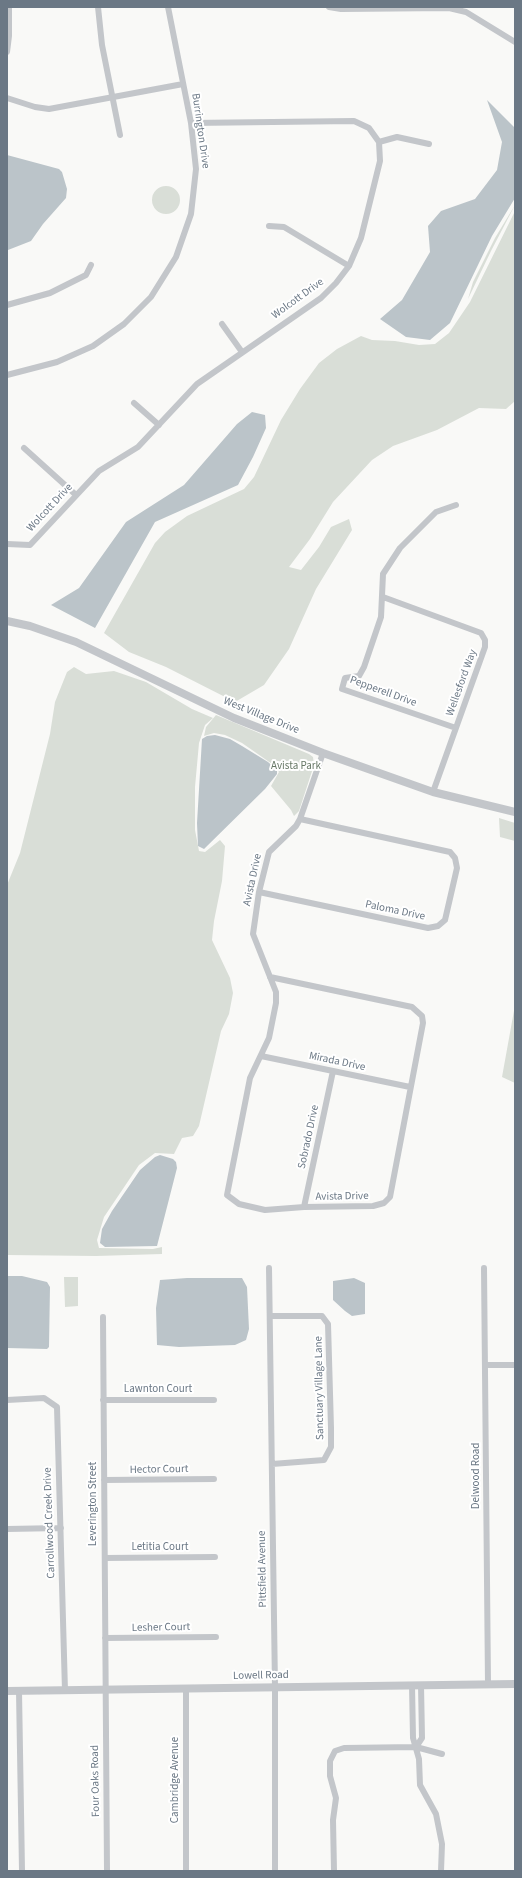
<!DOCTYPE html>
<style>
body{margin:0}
#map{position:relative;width:522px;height:1878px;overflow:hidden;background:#f9f9f7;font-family:"Source Sans 3",sans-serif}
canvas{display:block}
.frame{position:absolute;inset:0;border:8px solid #6b7885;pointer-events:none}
</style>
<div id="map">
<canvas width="522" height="1878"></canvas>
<div class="frame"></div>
</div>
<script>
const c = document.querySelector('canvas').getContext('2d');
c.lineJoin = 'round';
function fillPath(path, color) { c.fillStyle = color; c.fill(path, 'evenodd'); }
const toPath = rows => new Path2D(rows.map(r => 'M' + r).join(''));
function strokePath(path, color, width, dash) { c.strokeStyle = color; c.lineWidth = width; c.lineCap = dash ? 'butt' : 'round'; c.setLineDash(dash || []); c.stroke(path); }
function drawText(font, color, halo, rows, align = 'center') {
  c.font = font + ' "Source Sans 3",sans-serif'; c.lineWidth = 4; c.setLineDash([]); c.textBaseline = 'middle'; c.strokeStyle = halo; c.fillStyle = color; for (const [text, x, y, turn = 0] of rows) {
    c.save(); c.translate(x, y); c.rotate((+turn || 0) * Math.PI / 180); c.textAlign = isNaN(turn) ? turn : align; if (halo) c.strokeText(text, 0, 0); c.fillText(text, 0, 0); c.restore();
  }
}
fillPath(toPath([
 '152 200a14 14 0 1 1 28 0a14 14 0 1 1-28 0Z',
 [515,205,491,251,468,299,473,282,495,238],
 [515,211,515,401,506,409,479,408,437,430,393,446,372,460,333,502,310,539,289,567,301,570,319,547,331,527,349,519,352,530,316,589,289,649,264,685,235,702,166,667,129,652,104,633,155,543,165,532,187,516,244,489,254,477,281,420,300,389,319,363,337,349,361,336,372,340,395,341,419,345,435,344,449,333,470,302],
 [74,667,86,674,114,671,146,682,192,709,213,718,205,725,199,743,195,787,195,830,199,851,205,852,220,840,225,846,222,881,214,921,212,940,230,978,233,993,229,1014,221,1031,199,1126,193,1136,182,1138,174,1154,155,1153,139,1165,104,1217,97,1240,99,1248,153,1249,162,1247,162,1254,96,1256,7,1255,7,885,20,853,50,734,55,702,67,672],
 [216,715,309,754,313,757,314,765,299,811,294,816,291,810,271,786,279,772,275,766,242,743,225,735,214,733,204,736,206,727],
 [499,818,515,823,515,841,500,837],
 [515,1005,515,1083,502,1077],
 [64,1277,78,1277,78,1306,65,1307]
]), '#d9ded7');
fillPath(toPath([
 [487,100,515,128,515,198,492,236,450,323,430,340,406,337,380,319,402,300,430,252,428,226,441,211,475,199,497,170,502,142],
 [7,155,59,169,62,172,67,189,66,198,43,224,31,241,8,250],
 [252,412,265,415,266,428,253,457,238,485,155,522,95,628,51,605,79,588,126,522,184,485,237,424],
 [215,735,230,739,242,746,268,762,277,770,277,774,265,789,204,849,198,846,197,823,202,739,207,736],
 [160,1155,173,1159,176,1162,177,1168,157,1246,105,1247,100,1243,102,1229,112,1211,140,1170,155,1157],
 [7,1276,22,1276,47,1282,50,1287,49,1347,47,1349,7,1348],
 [187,1278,242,1278,247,1287,249,1329,246,1340,235,1345,179,1347,157,1345,156,1308,160,1280],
 [354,1278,365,1283,365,1314,352,1316,345,1311,333,1300,333,1281]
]), '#bbc4c9');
strokePath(toPath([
 [98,7,102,45,120,135],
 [329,7,341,9,449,8,466,12,515,42],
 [7,52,9,36,9,7],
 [7,98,35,107,49,109,183,84],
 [379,142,397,137,429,144],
 [269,226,284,227,349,266],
 [7,305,50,293,86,275,91,265],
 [222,324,242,352],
 [7,375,57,362,93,346,124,324,151,297,176,257,191,214,196,169,191,123,168,7],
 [134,403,159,425],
 [24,448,76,495],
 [456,505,436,512,400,548,383,574,381,617,364,667,359,676,345,678,342,689,456,728],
 [7,544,30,545,99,471,138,447,197,384,321,298,336,283,349,266,361,238,380,161,379,142,369,128,354,121,191,123],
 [383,597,481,633,485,640,485,647,433,792],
 [259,892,428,928,438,926,445,920,457,868,455,858,450,852,300,819],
 [270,977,412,1007,422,1016,423,1023,390,1197,384,1203,373,1206,304,1207,265,1210,239,1204,227,1195,250,1078,269,1038,276,1003,276,992,253,934,259,892,269,852,296,826,300,819,323,753],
 [261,1056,410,1087],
 [304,1207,333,1071],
 [269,1268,275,1687,275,1871],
 [484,1268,488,1684],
 [270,1316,322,1316,328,1324,331,1428,331,1447,324,1460,272,1464],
 [103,1317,107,1871],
 [486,1365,515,1365],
 [7,1400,44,1398,57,1407,65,1691],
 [103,1400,214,1400],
 [104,1480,214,1479],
 [7,1529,61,1528],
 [105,1558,215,1557],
 [105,1638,216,1637],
 [412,1685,413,1738,419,1759,420,1785,436,1814,442,1844,441,1871],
 [186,1689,186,1871],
 [19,1691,22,1871],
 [416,1747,422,1738,421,1685],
 [334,1871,333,1820,336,1798,330,1776,330,1761,335,1751,344,1748,416,1747,442,1754]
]), '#c3c6ca', 6);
strokePath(toPath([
 [7,621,30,626,76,642,234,718,323,753,433,792,515,812],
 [7,1691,515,1684]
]), '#c3c6ca', 8);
drawText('11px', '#6b7885', '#fff', [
 ["Burrington Drive",200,131,82],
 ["Wolcott Drive",298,299,-36],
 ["Wolcott Drive",50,508,-47],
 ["Wellesford Way",462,683,-70],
 ["Pepperell Drive",383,692,20],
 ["West Village Drive",261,716,22],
 ["Avista Drive",253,880,-78],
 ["Paloma Drive",395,911,12],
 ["Mirada Drive",337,1062,12],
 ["Sobrado Drive",309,1137,-78],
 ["Avista Drive",342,1197,-1],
 ["Sanctuary Village Lane",320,1388,-91],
 ["Lawnton Court",158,1390],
 ["Hector Court",159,1470,-1],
 ["Delwood Road",477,1476,-90],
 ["Leverington Street",94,1504,-90],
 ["Carrollwood Creek Drive",50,1523,-92],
 ["Letitia Court",160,1548],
 ["Pittsfield Avenue",263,1569,-91],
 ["Lesher Court",161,1628,-1],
 ["Lowell Road",261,1676,-1],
 ["Cambridge Avenue",176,1780,-90],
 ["Four Oaks Road",96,1781,-91]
]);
drawText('11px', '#677866', '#fff', [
 ["Avista Park",296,767]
]);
</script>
